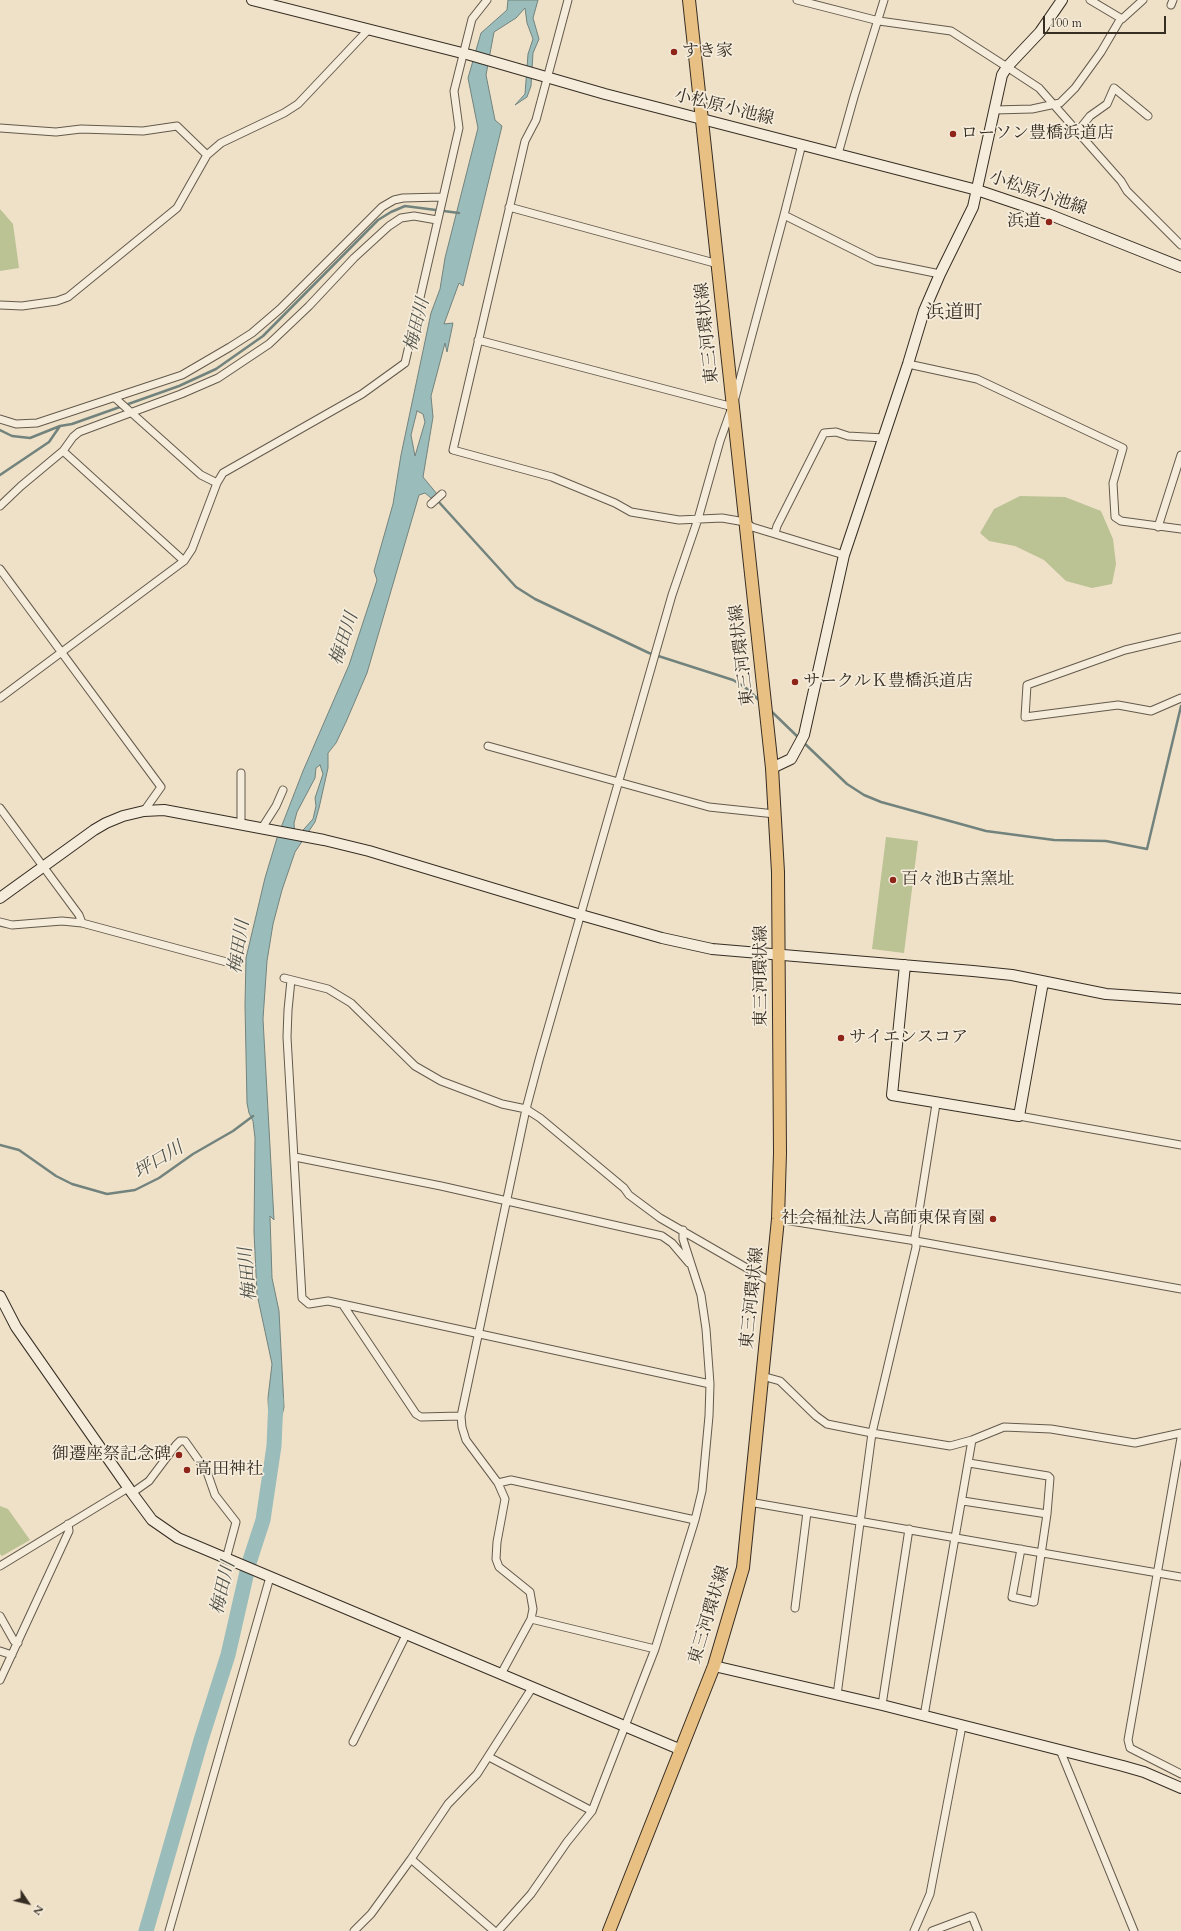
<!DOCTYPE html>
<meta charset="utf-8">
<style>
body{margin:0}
#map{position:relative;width:1181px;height:1931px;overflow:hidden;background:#efe1c7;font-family:Cardo,serif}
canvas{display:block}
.north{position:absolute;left:8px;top:1883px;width:40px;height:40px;-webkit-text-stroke:3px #f5ecdb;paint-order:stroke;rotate:125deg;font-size:11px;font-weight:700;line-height:16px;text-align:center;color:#362d23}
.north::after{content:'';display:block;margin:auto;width:14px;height:18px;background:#362d23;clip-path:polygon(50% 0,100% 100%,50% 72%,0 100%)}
.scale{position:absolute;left:1043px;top:16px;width:123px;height:18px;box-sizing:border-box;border:2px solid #362d23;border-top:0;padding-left:5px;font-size:12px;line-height:14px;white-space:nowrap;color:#362d23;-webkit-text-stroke:3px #f5ecdb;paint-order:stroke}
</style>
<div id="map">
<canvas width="1181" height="1931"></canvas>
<div class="north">N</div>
<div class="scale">100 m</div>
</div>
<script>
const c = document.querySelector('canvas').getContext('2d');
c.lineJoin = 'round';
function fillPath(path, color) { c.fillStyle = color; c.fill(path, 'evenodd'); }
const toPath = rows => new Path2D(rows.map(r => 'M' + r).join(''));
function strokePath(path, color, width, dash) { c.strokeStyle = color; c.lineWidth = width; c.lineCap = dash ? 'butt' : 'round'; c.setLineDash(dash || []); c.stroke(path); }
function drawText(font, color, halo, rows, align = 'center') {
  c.font = font + ' Cardo,"Noto Serif JP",serif'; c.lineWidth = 3.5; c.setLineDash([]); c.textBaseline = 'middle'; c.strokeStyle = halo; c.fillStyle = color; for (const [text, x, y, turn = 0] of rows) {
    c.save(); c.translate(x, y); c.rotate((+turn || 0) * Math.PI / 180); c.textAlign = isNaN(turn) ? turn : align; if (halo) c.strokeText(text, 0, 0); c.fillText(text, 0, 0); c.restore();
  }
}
fillPath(toPath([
 [0,209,13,224,19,268,0,271],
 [1020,496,1065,497,1101,511,1113,539,1116,564,1112,584,1092,588,1066,581,1044,560,1015,546,989,541,980,533,994,509],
 [886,837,918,841,904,953,872,949],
 [0,1506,8,1509,30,1540,2,1556,0,1554]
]), '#bbc294');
const water = toPath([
 [508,0,538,0,533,18,539,39,533,53,531,86,527,97,515,105,525,94,528,54,533,39,527,23,525,8,516,18,494,32,486,75,495,120,502,126,463,286,459,283,444,324,453,323,447,352,445,343,431,396,433,417,423,477,437,494,431,498,425,493,419,495,367,673,346,722,336,743,328,753,328,768,319,808,315,822,295,852,282,890,273,924,267,961,263,1019,274,1220,270,1216,272,1278,279,1311,284,1407,281,1420,269,1420,268,1398,272,1364,257,1294,254,1232,255,1138,253,1121,249,1113,247,1103,245,1005,246,958,265,878,277,838,303,771,349,665,377,580,374,571,393,504,401,455,431,313,440,289,445,258,478,128,468,78,481,33,507,10,508,0],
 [417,411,423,414,425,422,415,456,411,435,417,411],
 [320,765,323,774,315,798,316,806,313,819,295,839,294,823,297,812,315,778,316,768,320,765]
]);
fillPath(water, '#9abcba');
strokePath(water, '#72837e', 1);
strokePath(toPath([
 [0,430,12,436,30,438,60,426,72,424,179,386,216,369,263,336,378,220,391,212,405,206,459,213],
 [0,475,49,442,60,426],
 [437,500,516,587,535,599,649,653,733,680,746,688,760,701],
 [770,710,800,739],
 [803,742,847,784,864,795,881,802,986,831,1054,840,1106,841,1147,849,1181,706],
 [0,1145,19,1150,56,1176,72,1184,107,1194,135,1190,159,1178,193,1154,233,1131,253,1116]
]), '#72837e', 2.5);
strokePath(toPath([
 [146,1931,201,1740,228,1655,249,1563,263,1520,274,1446,276,1399]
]), '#9abcba', 15);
const street = toPath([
 [568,0,536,120,525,141,453,450,552,477,615,503,631,512,679,520,722,518,745,522,752,527,844,555],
 [797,0,879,21,951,31,1007,67,1039,88,1121,181,1127,191,1181,245],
 [1090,0,1122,19,1143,0],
 [1171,5,1173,0],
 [994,110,1032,109,1060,103,1075,88,1101,52,1121,18],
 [0,128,56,132,81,129,143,131,177,126,207,155],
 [1078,131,1090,116,1107,104,1114,88,1148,116],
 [838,154,854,97,884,0],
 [509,207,718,264],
 [784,215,876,261,940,274],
 [0,305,22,306,57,301,68,297,177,208,207,155,221,143,284,113,298,104,368,30],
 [478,340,733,407],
 [908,364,977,379,1123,448,1113,483,1115,517,1121,521,1181,529],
 [115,398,201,475,217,483],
 [735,398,784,215,802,144],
 [0,419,16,424,37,423,182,375,230,347,252,333,280,309,382,207,394,200,403,198,442,197],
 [63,451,184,561],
 [431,504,442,494],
 [0,506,21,486,63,451,73,437,79,432,181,394,218,378,269,344,309,306,354,258,389,226,401,218,414,216,437,220],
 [1158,527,1181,455],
 [775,533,777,526,824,433,836,432,848,436,884,438],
 [0,569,161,787,144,811],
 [1181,637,1125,650,1027,685,1025,717,1118,705,1151,711,1181,698],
 [0,698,184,561,192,549,217,483,223,473,362,394,405,363,459,128,454,91,472,19,487,0],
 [488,746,709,807,775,814],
 [0,808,79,915,82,923,234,964],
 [241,824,241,773],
 [262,828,276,806,283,790],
 [0,922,12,925,62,921,82,923],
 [284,978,328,989,351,1003,415,1066,441,1081,502,1104,526,1109,540,1118,624,1188,629,1195,660,1218,771,1282],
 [291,980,288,1010,287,1037,302,1298,309,1304,328,1301,710,1384],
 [1019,1116,1181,1145],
 [295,1157,441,1186,662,1236,672,1243,689,1263],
 [778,1219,916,1241,1181,1289],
 [343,1305,416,1414,421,1417,461,1416],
 [762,1376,780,1381,816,1416,827,1424,872,1433,950,1446,972,1440,1004,1427,1051,1429,1135,1443,1181,1433],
 [1181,1438,1128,1740,1130,1748,1181,1774],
 [969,1463,1048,1476,1050,1478,1047,1514,1034,1602,1012,1597,1021,1549],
 [498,1483,511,1480,695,1520],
 [132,1493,149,1481,176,1445,180,1441,185,1441,207,1472,215,1495,236,1522,226,1559],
 [963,1501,1047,1514],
 [749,1502,1181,1577],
 [0,1566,128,1488],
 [795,1608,807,1512],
 [0,1616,14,1641,18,1643],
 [531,1619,655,1649],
 [0,1651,12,1655],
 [501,1674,531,1619,533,1609,530,1592,499,1567,496,1559,497,1542,505,1499,498,1483,466,1440,462,1427,461,1416,526,1109,539,1060,672,595,698,519,720,441,731,410],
 [0,1680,69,1531,68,1524],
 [837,1695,872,1433,916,1247,915,1236,936,1104],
 [882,1705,909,1529],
 [924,1716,972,1440],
 [353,1742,406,1635],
 [1060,1750,1134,1931],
 [489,1757,592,1811],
 [411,1859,494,1931],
 [169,1931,270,1577],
 [354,1931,371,1914,411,1859,448,1804,477,1774,532,1688],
 [498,1931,531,1894,567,1842,592,1811,655,1649,695,1520,702,1491,709,1416,710,1384,706,1329,701,1295,683,1239,683,1230],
 [914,1931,930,1894,962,1726],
 [932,1931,972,1916,978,1931]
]);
const secondary = toPath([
 [252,0,470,55,605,94,977,190,1048,214,1181,267],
 [772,768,791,759,804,735,844,555,908,364,924,311,940,274,973,207,1002,75,1007,67,1040,32,1062,0],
 [0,898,94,830,106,823,123,816,144,811,164,810,324,840,369,851,581,915,662,938,712,949,973,971,1012,975,1106,994,1181,999],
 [905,965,892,1095,1019,1116,1043,982],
 [0,1296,16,1327,132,1493,152,1520,178,1538,679,1749],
 [714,1666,882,1705,1123,1766,1144,1772,1181,1788]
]);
const primary = toPath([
 [609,1931,714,1666,743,1568,778,1219,780,1153,778,872,772,768,689,0]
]);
strokePath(street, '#645a4c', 9);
strokePath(secondary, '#362d23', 12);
strokePath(primary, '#362d23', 14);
strokePath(street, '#f5ecdb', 7);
strokePath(secondary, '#f5ecdb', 10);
strokePath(primary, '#e8c084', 12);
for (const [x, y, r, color] of [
 [674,52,4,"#8f2418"],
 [953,134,4,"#8f2418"],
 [1049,222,4,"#8f2418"],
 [795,682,4,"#8f2418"],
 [893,880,4,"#8f2418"],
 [841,1038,4,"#8f2418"],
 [993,1219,4,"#8f2418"],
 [179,1455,4,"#8f2418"],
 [187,1470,4,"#8f2418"]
]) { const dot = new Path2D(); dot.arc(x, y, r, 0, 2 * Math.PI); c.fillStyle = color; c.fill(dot); strokePath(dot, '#f5ecdb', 1.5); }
drawText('17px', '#362d23', '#f5ecdb', [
 ["すき家",682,52],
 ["ローソン豊橋浜道店",961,134],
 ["浜道",1041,222,"right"],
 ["サークルＫ豊橋浜道店",803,682],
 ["百々池B古窯址",901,880],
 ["サイエンスコア",849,1038],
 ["社会福祉法人高師東保育園",985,1219,"right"],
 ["御遷座祭記念碑",171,1455,"right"],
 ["高田神社",195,1470]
], 'left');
drawText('17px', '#362d23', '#f5ecdb', [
 ["小松原小池線",724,108,14],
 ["小松原小池線",1038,194,19],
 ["東三河環状線",708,333,-96],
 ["東三河環状線",743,655,-97],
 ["東三河環状線",762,976,-90],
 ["東三河環状線",753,1298,-84],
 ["東三河環状線",710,1615,-73]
]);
drawText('italic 18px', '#4f5149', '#f5ecdb', [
 ["梅田川",418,325,-76],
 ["梅田川",345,639,-72],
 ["梅田川",240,947,-81],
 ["坪口川",159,1161,-31],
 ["梅田川",249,1274,-95],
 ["梅田川",224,1588,-77]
]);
drawText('19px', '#362d23', '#f5ecdb', [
 ["浜道町",954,314]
]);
</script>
